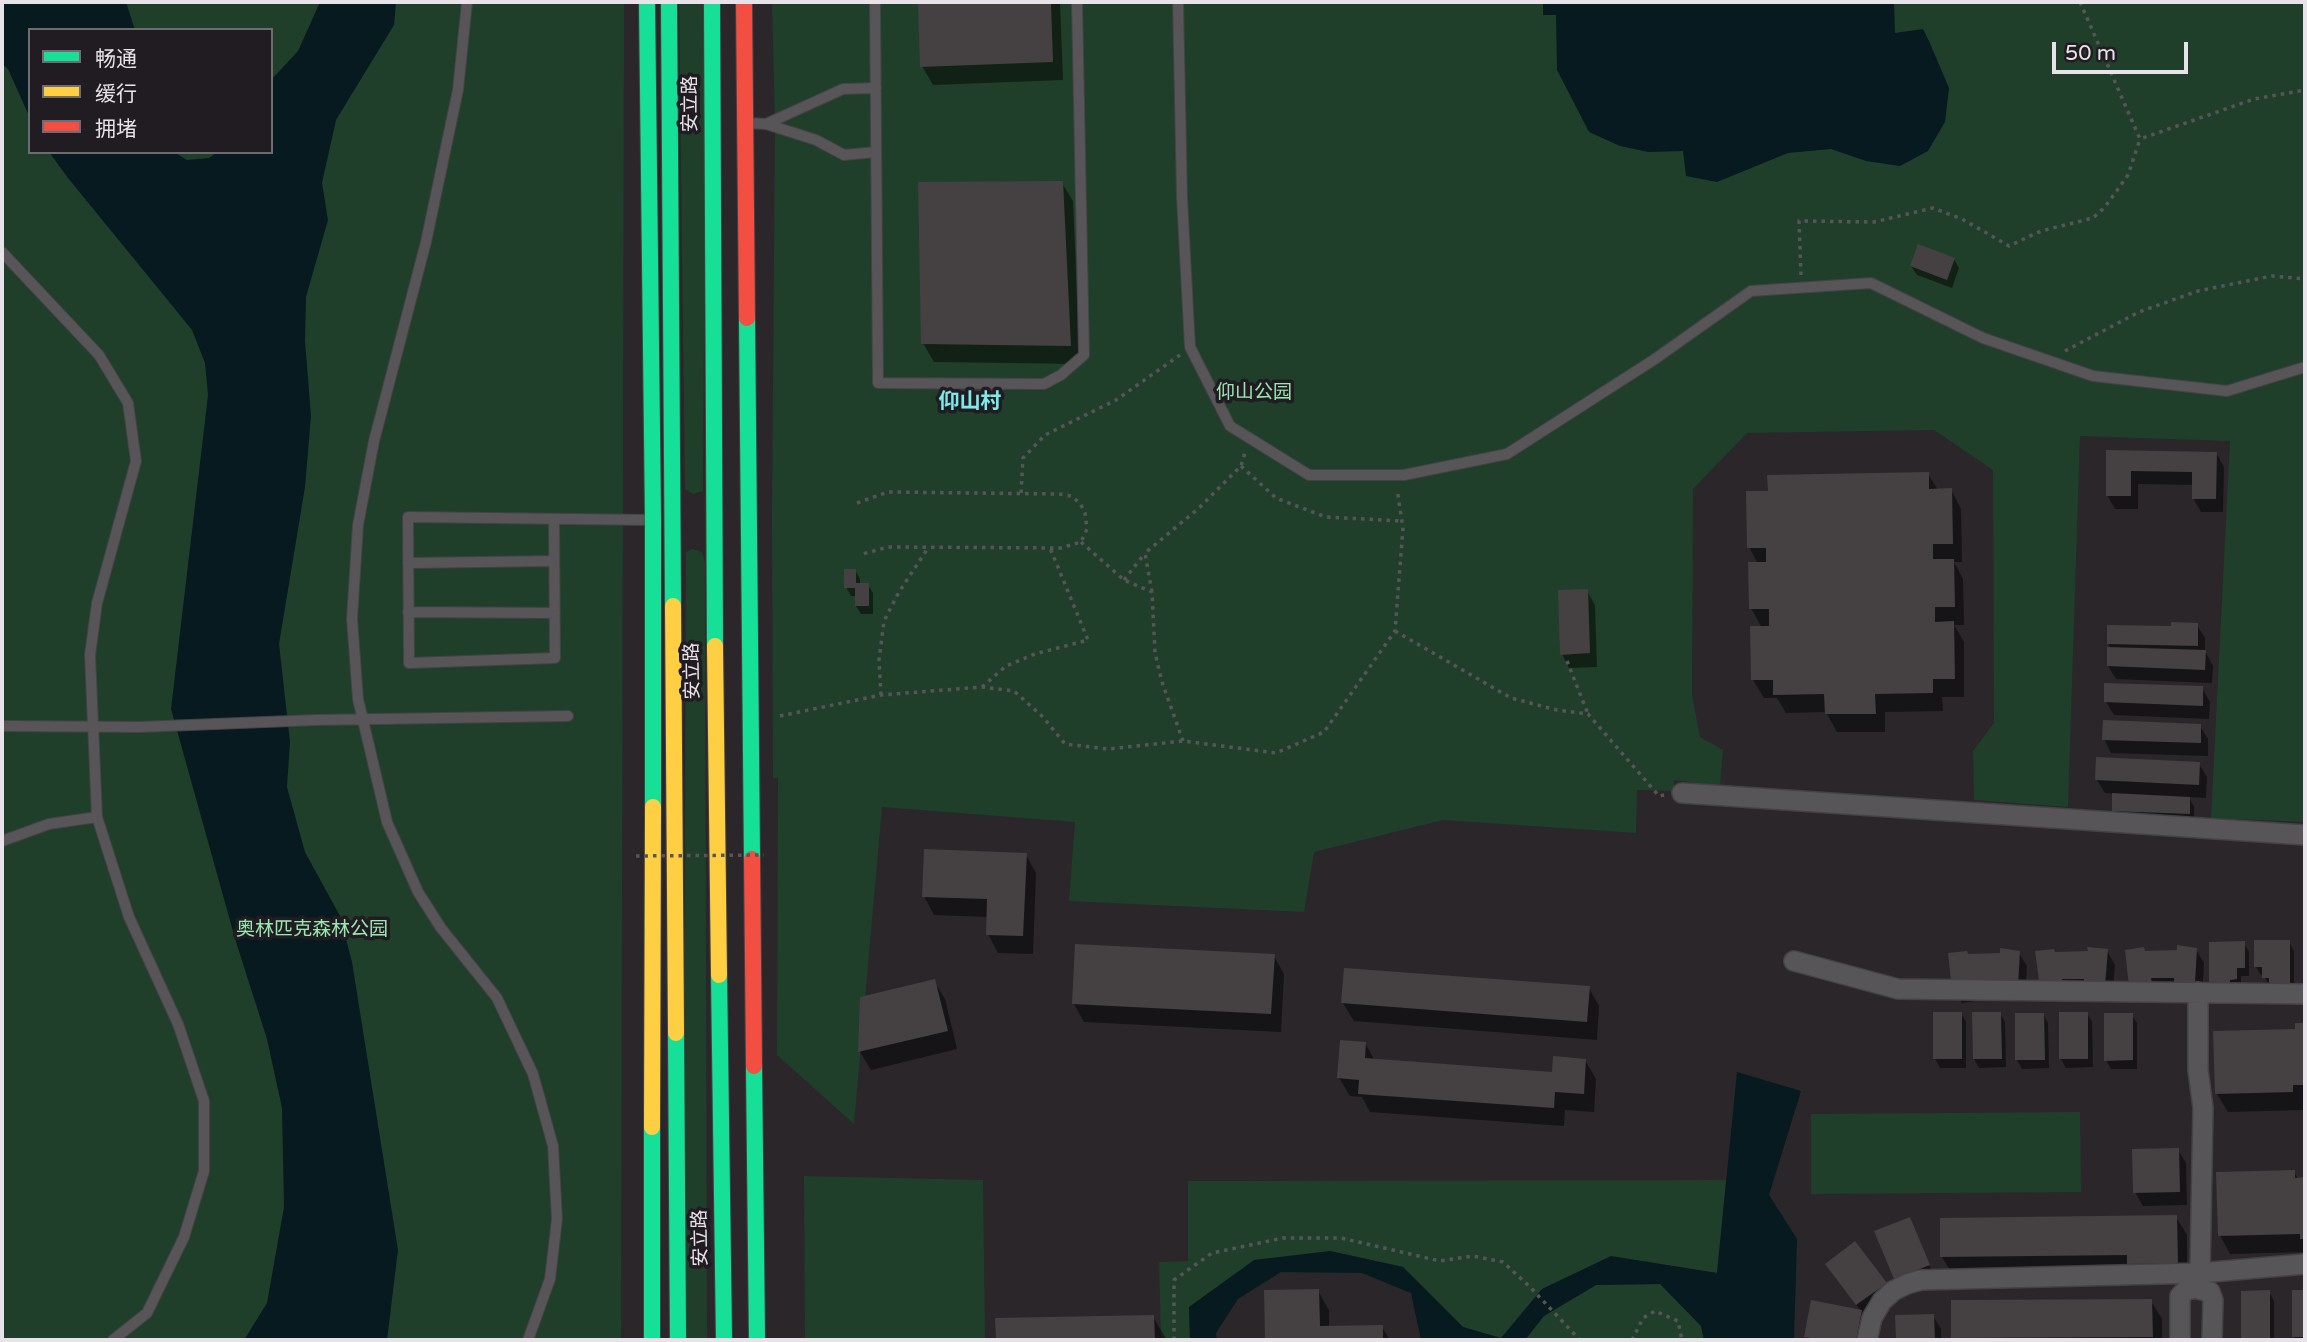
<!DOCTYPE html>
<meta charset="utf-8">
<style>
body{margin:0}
#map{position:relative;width:2307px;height:1342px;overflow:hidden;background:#2a262a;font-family:"Varela Round","Noto Sans SC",sans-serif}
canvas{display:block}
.frame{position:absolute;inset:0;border:4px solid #e7e3e8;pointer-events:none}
.legend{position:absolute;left:28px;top:28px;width:245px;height:126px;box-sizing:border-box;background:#211b22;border:2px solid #706b71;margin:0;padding:9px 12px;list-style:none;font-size:21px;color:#e7e3e8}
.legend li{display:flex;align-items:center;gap:14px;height:35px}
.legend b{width:35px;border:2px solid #706b71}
.scale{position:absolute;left:2052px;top:42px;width:136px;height:32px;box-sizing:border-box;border:4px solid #e7e3e8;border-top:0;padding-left:9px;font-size:21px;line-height:24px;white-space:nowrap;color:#e7e3e8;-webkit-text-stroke:5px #211b22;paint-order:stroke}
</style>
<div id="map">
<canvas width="2307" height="1342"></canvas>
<div class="frame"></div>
<ul class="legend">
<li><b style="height:9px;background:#16e098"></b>畅通</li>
<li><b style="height:9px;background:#ffcf43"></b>缓行</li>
<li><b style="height:9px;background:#f24e42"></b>拥堵</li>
</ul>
<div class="scale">50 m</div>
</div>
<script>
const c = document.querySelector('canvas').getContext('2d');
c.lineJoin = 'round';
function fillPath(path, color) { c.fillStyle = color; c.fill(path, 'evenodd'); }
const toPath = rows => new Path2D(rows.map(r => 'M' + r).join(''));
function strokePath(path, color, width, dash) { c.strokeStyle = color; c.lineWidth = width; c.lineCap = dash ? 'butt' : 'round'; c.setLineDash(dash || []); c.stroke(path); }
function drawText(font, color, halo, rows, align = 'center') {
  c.font = font + ' "Varela Round","Noto Sans SC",sans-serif'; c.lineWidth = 7; c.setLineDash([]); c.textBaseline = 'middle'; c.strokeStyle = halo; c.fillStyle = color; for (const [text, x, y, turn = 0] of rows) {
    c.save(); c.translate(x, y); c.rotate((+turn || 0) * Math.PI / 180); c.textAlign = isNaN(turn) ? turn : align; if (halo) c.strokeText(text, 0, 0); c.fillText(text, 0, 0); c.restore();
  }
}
fillPath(toPath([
 [2,2,624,2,621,1340,2,1340],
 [30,30,271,30,271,152,30,152],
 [679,2,706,2,703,491,693,494,685,489],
 [772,2,2305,2,2305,822,2211,818,2230,441,2080,436,2068,807,1974,800,1973,751,1994,723,1993,470,1934,430,1747,433,1693,489,1692,695,1700,737,1723,750,1720,786,1674,780,1674,791,1637,790,1636,833,1443,820,1314,852,1304,912,1069,901,1075,822,882,807,854,1124,777,1055,778,778,773,778,772,518,775,124],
 [693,549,702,552,705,562,707,1340,683,1340,686,552],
 [2080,1112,2081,1192,1811,1194,1811,1114],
 [804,1176,983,1180,985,1340,805,1340],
 [1726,1180,1717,1273,1611,1257,1542,1289,1501,1339,1463,1327,1403,1267,1330,1251,1189,1307,1190,1340,1161,1340,1159,1262,1188,1261,1188,1181],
 [1661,1284,1701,1326,1704,1340,1525,1340,1543,1316,1596,1285]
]), '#203f2a');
fillPath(toPath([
 [2,2,126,2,135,30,30,30,30,118,8,69,2,64],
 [320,2,396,2,394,25,336,120,322,183,328,220,306,297,305,341,311,416,305,487,279,644,290,742,287,787,305,852,340,916,352,962,398,1250,387,1340,244,1340,267,1303,284,1207,282,1108,267,1039,236,942,171,709,208,395,205,363,192,330,68,178,49,152,174,152,187,160,209,158,217,152,271,152,271,80,298,51],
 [1543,2,1894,2,1895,33,1923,29,1929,41,1949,88,1945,122,1928,151,1900,166,1866,161,1831,149,1788,153,1717,182,1686,176,1683,151,1648,152,1620,146,1589,132,1557,70,1556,15,1543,15],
 [1737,1072,1801,1091,1769,1195,1797,1239,1794,1340,1704,1340,1701,1326,1660,1284,1596,1285,1544,1316,1525,1340,1421,1340,1411,1293,1362,1273,1281,1272,1238,1299,1216,1333,1217,1340,1190,1340,1189,1307,1254,1260,1330,1251,1403,1267,1463,1327,1501,1338,1542,1289,1611,1256,1717,1273]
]), '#061a20');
fillPath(toPath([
 [920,2,1060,2,1063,80,933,85,922,66],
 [1062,183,1073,201,1080,364,934,362,923,343],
 [1954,259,1959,268,1952,288,1917,275,1911,266],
 [2108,452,2216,453,2224,467,2223,512,2201,512,2193,498,2194,485,2138,484,2138,509,2115,509,2107,495],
 [1928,474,1938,490,1951,490,1961,509,1962,562,1954,562,1963,579,1964,625,1954,625,1964,642,1964,697,1942,697,1943,711,1885,712,1885,732,1837,732,1826,712,1786,713,1777,698,1764,698,1753,680,1762,628,1751,608,1758,564,1749,547,1769,492],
 [855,570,860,579,860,585,868,585,873,593,873,614,861,614,856,606,856,596,851,596,846,587],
 [1587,591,1595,605,1597,667,1569,668,1562,654],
 [2197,625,2205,638,2205,651,2213,666,2212,683,2116,679,2108,666,2111,649,2108,643],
 [2202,688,2210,702,2209,719,2114,715,2106,702],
 [2200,726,2208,739,2208,756,2111,753,2104,739],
 [2199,764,2207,777,2206,798,2189,797,2194,807,2194,822,2118,819,2113,810,2114,794,2105,793,2097,780],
 [1026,855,1036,873,1033,954,998,953,988,934,988,917,934,915,924,896],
 [2289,942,2294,951,2294,993,2269,986,2264,975,2261,975,2256,967],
 [2244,943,2249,952,2249,976,2241,976,2241,988,2216,995],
 [2196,950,2204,963,2202,997,2158,991,2127,951,2145,953],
 [2107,951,2115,965,2112,998,2069,998,2049,1001,2041,987,2055,954],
 [2019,953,2027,966,2025,1000,1981,1000,1962,1003,1954,989,1968,956],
 [1274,956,1284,974,1281,1032,1084,1022,1074,1004],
 [934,981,945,999,957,1049,871,1070,860,1052,862,998],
 [1589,988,1599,1006,1597,1040,1354,1021,1343,1003],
 [1961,1013,1966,1022,1966,1068,1940,1068,1935,1059],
 [2000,1013,2005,1022,2006,1067,1979,1068,1974,1059],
 [2087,1013,2092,1022,2093,1067,2066,1068,2061,1059],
 [2043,1014,2048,1023,2049,1068,2022,1069,2017,1060],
 [2132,1015,2137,1023,2137,1069,2111,1069,2106,1060],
 [2297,1025,2305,1025,2305,1103,2303,1103,2303,1110,2228,1112,2217,1094,2297,1030],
 [1365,1043,1375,1061,1553,1074,1585,1060,1596,1079,1594,1112,1565,1110,1564,1126,1370,1112,1362,1097,1350,1096,1339,1078],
 [2178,1150,2186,1163,2187,1205,2143,1206,2135,1192],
 [2294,1172,2298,1179,2305,1179,2305,1252,2230,1254,2220,1235],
 [2176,1217,2187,1235,2187,1281,1953,1275,1942,1257],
 [1914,1228,1933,1274,1900,1287,1896,1278],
 [1832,1273,1885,1283,1890,1292,1862,1313,1866,1320,1862,1340,1808,1340,1806,1337,1861,1311],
 [1318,1291,1329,1310,1329,1328,1382,1327,1390,1340,1267,1340,1266,1292],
 [2269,1292,2274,1301,2274,1340,2244,1340,2243,1337],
 [2294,1292,2305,1292,2305,1340,2296,1340,2294,1337],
 [2151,1301,2162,1319,2162,1340,1955,1340,1953,1337],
 [1933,1316,1941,1329,1941,1340,1897,1340,1897,1317],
 [1153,1317,1167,1340,997,1340,997,1320]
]), '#0007');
fillPath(toPath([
 [918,2,1051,2,1053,62,920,67],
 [1063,181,1071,346,921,344,918,182],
 [1918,244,1955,258,1947,280,1910,266],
 [2106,450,2217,452,2216,499,2192,499,2192,472,2131,471,2131,496,2106,496],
 [1929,472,1929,489,1952,488,1953,544,1933,544,1933,559,1954,559,1955,607,1935,607,1935,622,1954,621,1955,679,1933,679,1933,693,1875,694,1876,714,1825,714,1824,694,1773,695,1773,680,1751,680,1750,626,1769,626,1769,609,1749,609,1748,562,1766,562,1766,548,1747,548,1746,491,1768,491,1767,475],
 [844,569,856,569,856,583,869,583,869,606,855,606,855,588,844,588],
 [1588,589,1590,653,1560,655,1558,590],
 [2171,622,2198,623,2198,646,2107,644,2107,625,2171,626],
 [2107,647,2206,650,2205,670,2107,666],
 [2104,683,2203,686,2203,706,2104,702],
 [2103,720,2201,724,2201,743,2102,740],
 [2096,757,2200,762,2199,785,2095,780],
 [2112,793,2190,797,2190,814,2112,811],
 [924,849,1027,853,1023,936,986,935,987,899,922,897],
 [2254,940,2290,940,2290,985,2269,985,2269,978,2262,978,2262,967,2254,967],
 [2245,941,2245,968,2237,968,2237,979,2230,980,2230,986,2209,987,2209,942],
 [1075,944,1275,954,1271,1014,1072,1004],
 [2177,945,2197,948,2195,983,2174,982,2174,978,2151,978,2152,983,2129,986,2125,950,2144,947,2145,951,2177,950],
 [2087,947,2108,949,2105,985,2084,984,2084,979,2062,979,2062,984,2040,988,2035,951,2054,949,2055,952,2088,951],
 [2000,948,2020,951,2018,987,1952,990,1948,953,1967,951,1968,954,2000,953],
 [1344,968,1590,986,1587,1022,1341,1003],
 [935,979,948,1031,858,1052,860,997],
 [1933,1012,1962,1012,1962,1059,1933,1059],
 [1972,1012,2001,1012,2002,1059,1973,1059],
 [2059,1012,2088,1012,2088,1059,2059,1059],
 [2015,1013,2044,1013,2045,1060,2015,1060],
 [2104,1013,2133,1013,2133,1060,2104,1061],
 [2295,1023,2305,1023,2305,1085,2293,1085,2293,1092,2215,1094,2213,1031,2295,1029],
 [1340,1040,1366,1042,1365,1058,1552,1072,1553,1056,1586,1059,1584,1094,1555,1092,1554,1108,1358,1094,1359,1080,1337,1078],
 [2179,1148,2180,1192,2133,1193,2132,1149],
 [2295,1170,2295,1178,2305,1177,2305,1239,2300,1239,2300,1234,2218,1236,2216,1172],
 [2177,1215,2178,1263,2127,1264,2127,1255,1940,1257,1940,1218],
 [1910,1217,1930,1265,1894,1279,1874,1231],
 [1855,1241,1887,1283,1856,1305,1825,1264],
 [1319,1289,1320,1326,1383,1325,1383,1340,1265,1340,1264,1290],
 [2270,1290,2270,1338,2241,1338,2241,1291],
 [2292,1290,2305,1290,2305,1337,2292,1337],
 [2152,1299,2153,1337,1951,1338,1951,1300],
 [1811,1300,1862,1310,1856,1340,1821,1340,1804,1337],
 [1934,1314,1935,1340,1896,1340,1895,1315],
 [1154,1315,1155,1340,996,1340,995,1318]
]), '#454142');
const lane = toPath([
 [467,2,458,90,426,242,374,441,358,525,352,619,358,699,387,822,418,892,441,928,497,998,533,1074,553,1146,557,1219,550,1279,528,1340],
 [875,2,878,383,1044,384,1061,375,1084,355,1077,2],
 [1178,2,1182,198,1190,347,1230,426,1309,475,1404,475,1507,454,1655,359,1751,291,1871,283,1983,338,2093,376,2227,391,2305,367],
 [748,123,766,124,816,140,844,155,876,152],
 [766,124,843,89,876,88],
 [2,252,99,355,128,403,136,461,97,603,90,655,97,817,129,917,178,1024,204,1101,204,1171,184,1237,147,1313,113,1340],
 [554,519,555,658,409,663,408,517,653,520],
 [408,563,554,561],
 [408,612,555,613],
 [2,726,139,727,316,720,568,716],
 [2,841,49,824,97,817]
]);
const street = toPath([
 [1682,793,2305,835],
 [1794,961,1898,989,2305,994],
 [2194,1288,2200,1273,2203,1108,2198,1070,2198,992],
 [1867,1340,1872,1318,1882,1301,1893,1291,1907,1284,1921,1280,2200,1273,2305,1264],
 [2180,1340,2180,1296,2185,1291,2194,1288,2210,1292,2213,1300,2212,1340]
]);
const fast = toPath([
 [647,2,653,520,653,807],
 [669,2,673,606],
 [712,2,715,646],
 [747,318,752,859],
 [719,975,724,1340],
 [676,1033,678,1340],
 [754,1066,757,1340],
 [652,1340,652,1127]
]);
const slow = toPath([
 [673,606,676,1033],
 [715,646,719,975],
 [652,1127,653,807]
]);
const jam = toPath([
 [744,2,747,318],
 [752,859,754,1066]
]);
strokePath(lane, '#454246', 12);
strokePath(street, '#454246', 22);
strokePath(fast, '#454246', 18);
strokePath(slow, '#454246', 18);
strokePath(jam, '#454246', 18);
strokePath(toPath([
 [2080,2,2140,139,2254,99,2305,90],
 [1801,275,1799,221,1874,222,1933,208,1962,219,2009,246,2041,231,2093,218,2105,207,2128,175,2140,139],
 [2065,351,2139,312,2198,291,2272,276,2305,279],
 [1241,466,1276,498,1326,517,1401,521],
 [1021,493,1023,458,1045,435,1116,400,1180,355],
 [857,503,888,492,1059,494,1071,496,1080,503,1085,513,1087,529,1081,542,1061,548,888,547,859,555],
 [1081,542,1124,580,1152,592,1155,653,1162,682,1183,741],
 [1124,580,1145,553],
 [1152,592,1145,553,1199,508,1241,466,1246,449],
 [1395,631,1511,698,1557,710,1588,714,1659,796,1664,795],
 [1567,661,1588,714],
 [982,687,1006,666,1035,654,1088,640,1050,548],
 [881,695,879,660,884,621,899,592,928,548],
 [780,716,881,695,982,687,1014,691,1043,717,1065,744,1108,749,1183,741,1276,753,1324,732,1395,631,1403,528,1397,489],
 [1174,1340,1174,1280,1212,1253,1283,1238,1341,1238,1440,1261,1473,1256,1503,1262,1530,1287,1580,1340],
 [1632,1340,1643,1318,1655,1311,1678,1321,1682,1340]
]), '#585558', 3.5, [3.5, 5]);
strokePath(lane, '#585559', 10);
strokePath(street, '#585559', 19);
strokePath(fast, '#16e098', 16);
strokePath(slow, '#ffcf43', 16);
strokePath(jam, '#f24e42', 16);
strokePath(toPath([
 [636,856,764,855]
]), '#585558', 3.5, [3.5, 5]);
drawText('19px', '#e7e3e8', '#211b22', [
 ["安立路",691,104,-90],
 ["安立路",693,671,-91],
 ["安立路",701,1238,-91]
]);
drawText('19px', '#99e8b0', '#211b22', [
 ["仰山公园",1254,393],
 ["奥林匹克森林公园",312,930]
]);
drawText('bold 21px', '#7de9e8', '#211b22', [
 ["仰山村",970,402]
]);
</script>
